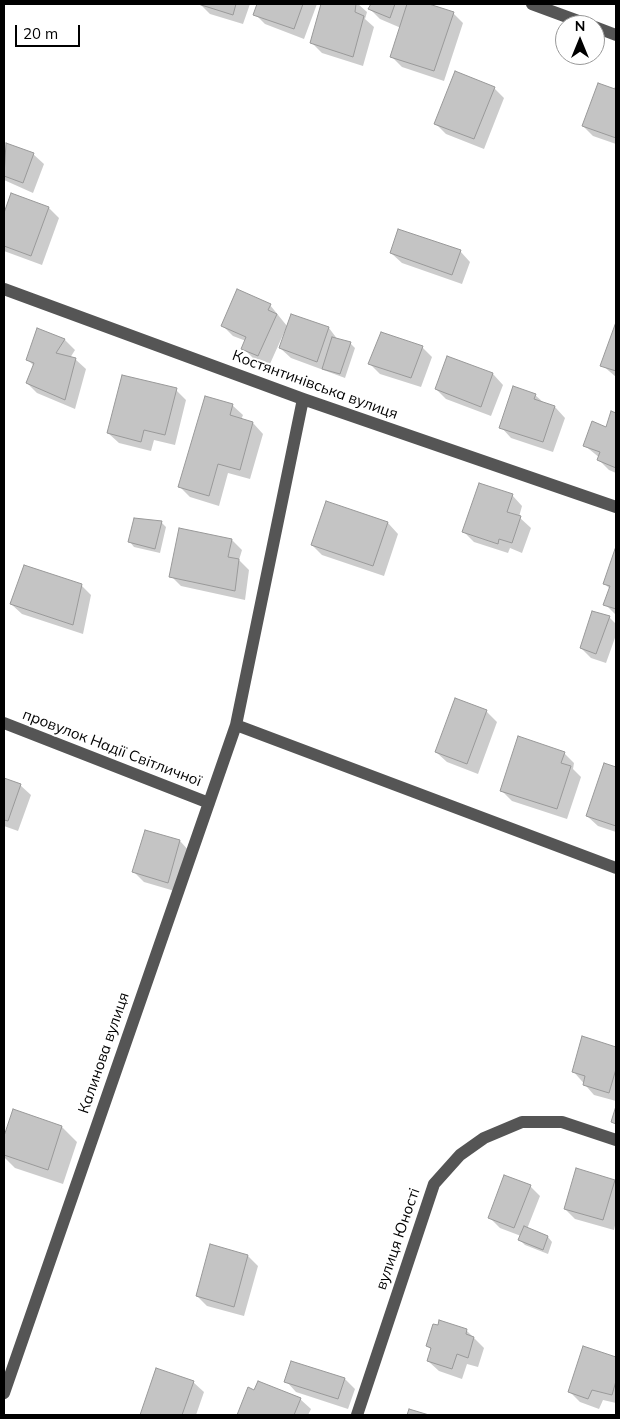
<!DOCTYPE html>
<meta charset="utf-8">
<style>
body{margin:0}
#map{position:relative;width:620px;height:1419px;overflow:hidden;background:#fff;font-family:Mulish,sans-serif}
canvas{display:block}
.frame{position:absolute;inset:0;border:5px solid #000;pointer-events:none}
.north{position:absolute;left:555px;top:15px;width:50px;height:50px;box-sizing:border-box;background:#fff;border:1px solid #999;border-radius:50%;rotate:0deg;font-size:14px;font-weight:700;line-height:20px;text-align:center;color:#000}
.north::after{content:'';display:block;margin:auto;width:18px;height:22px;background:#000;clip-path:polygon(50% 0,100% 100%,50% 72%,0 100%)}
.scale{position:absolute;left:15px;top:25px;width:65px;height:22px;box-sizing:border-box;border:2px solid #000;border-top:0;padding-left:6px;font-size:15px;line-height:18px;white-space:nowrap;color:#000;-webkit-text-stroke:4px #fff;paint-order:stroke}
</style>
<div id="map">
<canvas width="620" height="1419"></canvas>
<div class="frame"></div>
<div class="north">N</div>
<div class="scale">20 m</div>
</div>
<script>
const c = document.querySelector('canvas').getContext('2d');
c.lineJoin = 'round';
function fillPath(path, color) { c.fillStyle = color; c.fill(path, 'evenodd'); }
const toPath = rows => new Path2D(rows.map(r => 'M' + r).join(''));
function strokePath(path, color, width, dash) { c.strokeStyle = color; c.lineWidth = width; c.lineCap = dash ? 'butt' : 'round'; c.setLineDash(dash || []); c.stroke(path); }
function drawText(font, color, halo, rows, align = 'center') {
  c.font = font + ' Mulish,sans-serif'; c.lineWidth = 4; c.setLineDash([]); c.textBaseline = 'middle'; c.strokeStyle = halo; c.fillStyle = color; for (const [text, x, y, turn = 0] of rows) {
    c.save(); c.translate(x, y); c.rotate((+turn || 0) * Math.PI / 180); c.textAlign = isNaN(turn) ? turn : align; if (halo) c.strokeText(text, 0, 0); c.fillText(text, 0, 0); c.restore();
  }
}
fillPath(toPath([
 [200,4,250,4,243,24,210,14],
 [258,4,317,4,304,39,265,24,255,14],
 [323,4,334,6,335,4,358,4,367,12,365,19,374,27,363,66,322,53,311,42],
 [372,4,425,4,453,13,463,23,444,81,402,67,391,56,401,28,380,19,370,9],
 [494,88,504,98,484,149,446,134,435,123],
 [616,88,616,144,593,136,583,126],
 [7,145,33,154,44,164,33,193,4,180,4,153],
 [12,195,49,208,59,218,42,265,4,251,4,216],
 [460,251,470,262,462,284,402,263,391,253],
 [270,305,287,326,269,366,253,358,243,348,246,341,233,336,222,325],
 [292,315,329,328,338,340,350,343,355,348,345,378,291,358,280,348],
 [616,326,616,377,602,365],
 [37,330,65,340,75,350,70,358,75,359,86,369,75,409,37,393,27,383,34,366,27,359],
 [422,347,432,357,421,387,380,374,370,364],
 [448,357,493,374,503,385,491,416,446,399,436,389],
 [176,390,186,400,175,445,154,440,151,451,119,443,108,433],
 [535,395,544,403,555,407,565,418,553,452,511,438,501,427],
 [232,405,243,415,241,420,253,423,263,434,250,479,228,473,219,506,190,497,180,487],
 [612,413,616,414,616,473,609,470,599,460,600,458,584,445,606,428],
 [512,495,522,506,519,517,531,528,522,553,510,548,508,553,474,542,464,532],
 [327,502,388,523,398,534,384,576,322,555,312,545],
 [161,522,166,527,160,553,134,547,130,542],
 [232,540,242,550,239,560,249,570,245,600,181,586,171,576],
 [616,550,616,615,605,604,610,589,605,584],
 [81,585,91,595,83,634,22,614,11,604],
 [609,617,616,624,616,635,606,663,591,658,581,648],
 [456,700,487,712,497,722,478,774,447,762,436,752],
 [564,753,574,763,573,769,581,777,567,819,512,801,502,791],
 [605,764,616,768,616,832,598,826,587,816],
 [4,779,20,785,31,795,18,831,4,826],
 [146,831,180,841,190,852,178,892,144,882,134,872],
 [583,1038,616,1048,616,1101,594,1095,573,1071],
 [14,1111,62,1127,77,1142,63,1184,15,1168,4,1157,4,1140],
 [614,1181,616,1183,616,1221,614,1230,575,1219,565,1209],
 [530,1186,540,1196,527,1229,548,1237,552,1242,548,1254,525,1245,520,1240,521,1236,500,1228,489,1217],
 [248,1256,258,1266,244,1316,207,1306,197,1296],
 [466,1330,484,1348,478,1367,467,1364,462,1379,439,1371,428,1361,432,1350,427,1346],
 [584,1348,616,1358,616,1403,603,1400,599,1409,580,1402,570,1392],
 [157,1369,193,1382,204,1392,196,1415,141,1415],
 [345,1379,355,1389,348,1409,296,1392,286,1381],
 [248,1389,300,1399,311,1409,308,1415,238,1415]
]), '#0003');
const building = toPath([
 [198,4,236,4,233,15,198,4],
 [257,4,303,4,294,29,253,15,257,4],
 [321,4,356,4,355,12,364,16,353,57,310,43,321,4],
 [371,4,395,4,390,18,368,9,371,4],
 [407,4,429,4,454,12,434,71,390,57,407,4],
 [455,71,495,87,474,139,434,124,455,71],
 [598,83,615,89,616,84,616,138,582,126,598,83],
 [6,143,34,153,23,183,4,176,6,143],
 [11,193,49,207,31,256,4,246,4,213,11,193],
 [398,229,461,250,452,275,390,253,398,229],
 [237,289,271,304,268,310,277,314,258,356,241,349,246,337,221,326,237,289],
 [291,314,329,327,317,362,279,348,291,314],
 [616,322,616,371,600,366,616,322],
 [37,328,65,339,56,353,76,358,65,400,26,383,34,363,26,360,37,328],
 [381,332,423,346,411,378,368,364,381,332],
 [332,337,351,342,340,374,322,369,332,337],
 [447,356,493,373,481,407,435,389,447,356],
 [122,375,177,388,165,435,144,430,141,442,107,433,122,375],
 [513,386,536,394,534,399,555,406,543,442,499,428,513,386],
 [205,396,233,404,230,415,253,422,240,470,218,464,209,496,178,487,205,396],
 [611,411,616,413,616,468,597,460,600,452,583,446,592,421,606,427,611,411],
 [479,483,513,494,507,512,521,516,512,543,499,539,498,544,462,532,479,483],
 [326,501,388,522,373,566,311,545,326,501],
 [134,518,162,521,155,549,128,542,134,518],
 [179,528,232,539,228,557,239,559,235,591,169,577,179,528],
 [615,549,616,549,616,609,603,605,610,586,603,584,615,549],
 [24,565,82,584,73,625,10,604,24,565],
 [592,611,610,616,596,654,580,648,592,611],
 [455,698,487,710,467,764,435,752,455,698],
 [518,736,565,752,561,763,571,766,557,809,500,791,518,736],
 [604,763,616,767,616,826,586,816,604,763],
 [4,778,21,784,8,821,4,820,4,778],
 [145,830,180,840,168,883,132,872,145,830],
 [582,1036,616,1047,616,1069,609,1093,583,1085,585,1076,572,1072,582,1036],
 [616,1106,616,1124,611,1122,616,1106],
 [13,1109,62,1126,48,1170,4,1155,4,1136,13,1109],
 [576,1168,615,1180,603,1220,564,1209,576,1168],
 [504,1175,531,1185,514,1228,488,1218,504,1175],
 [524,1226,548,1236,543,1250,518,1240,524,1226],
 [210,1244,248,1255,234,1307,196,1296,210,1244],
 [439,1320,467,1329,466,1334,474,1337,468,1358,457,1354,452,1369,427,1361,431,1348,426,1346,433,1324,438,1325,439,1320],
 [583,1346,616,1357,616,1381,612,1395,592,1390,588,1399,568,1392,583,1346],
 [291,1361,345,1378,338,1399,284,1382,291,1361],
 [156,1368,194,1381,182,1415,140,1415,156,1368],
 [258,1381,301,1398,294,1415,237,1415,248,1387,254,1390,258,1381],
 [409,1409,429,1415,407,1415,409,1409]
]);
fillPath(building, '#c4c4c4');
strokePath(building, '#999', 1);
strokePath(toPath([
 [532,4,589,25],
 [595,27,616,35],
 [4,289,303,399,616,507],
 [4,723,209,803],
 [236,725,616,868],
 [4,1393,236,725,303,399],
 [357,1415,434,1184,460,1155,484,1138,522,1122,562,1122,616,1140]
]), '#555', 12);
drawText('15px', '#000', '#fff', [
 ["Костянтинівська вулиця",315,385,20],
 ["провулок Надії Світличної",112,748,21],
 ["Калинова вулиця",104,1053,-71],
 ["вулиця Юності",398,1239,-71]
]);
</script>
